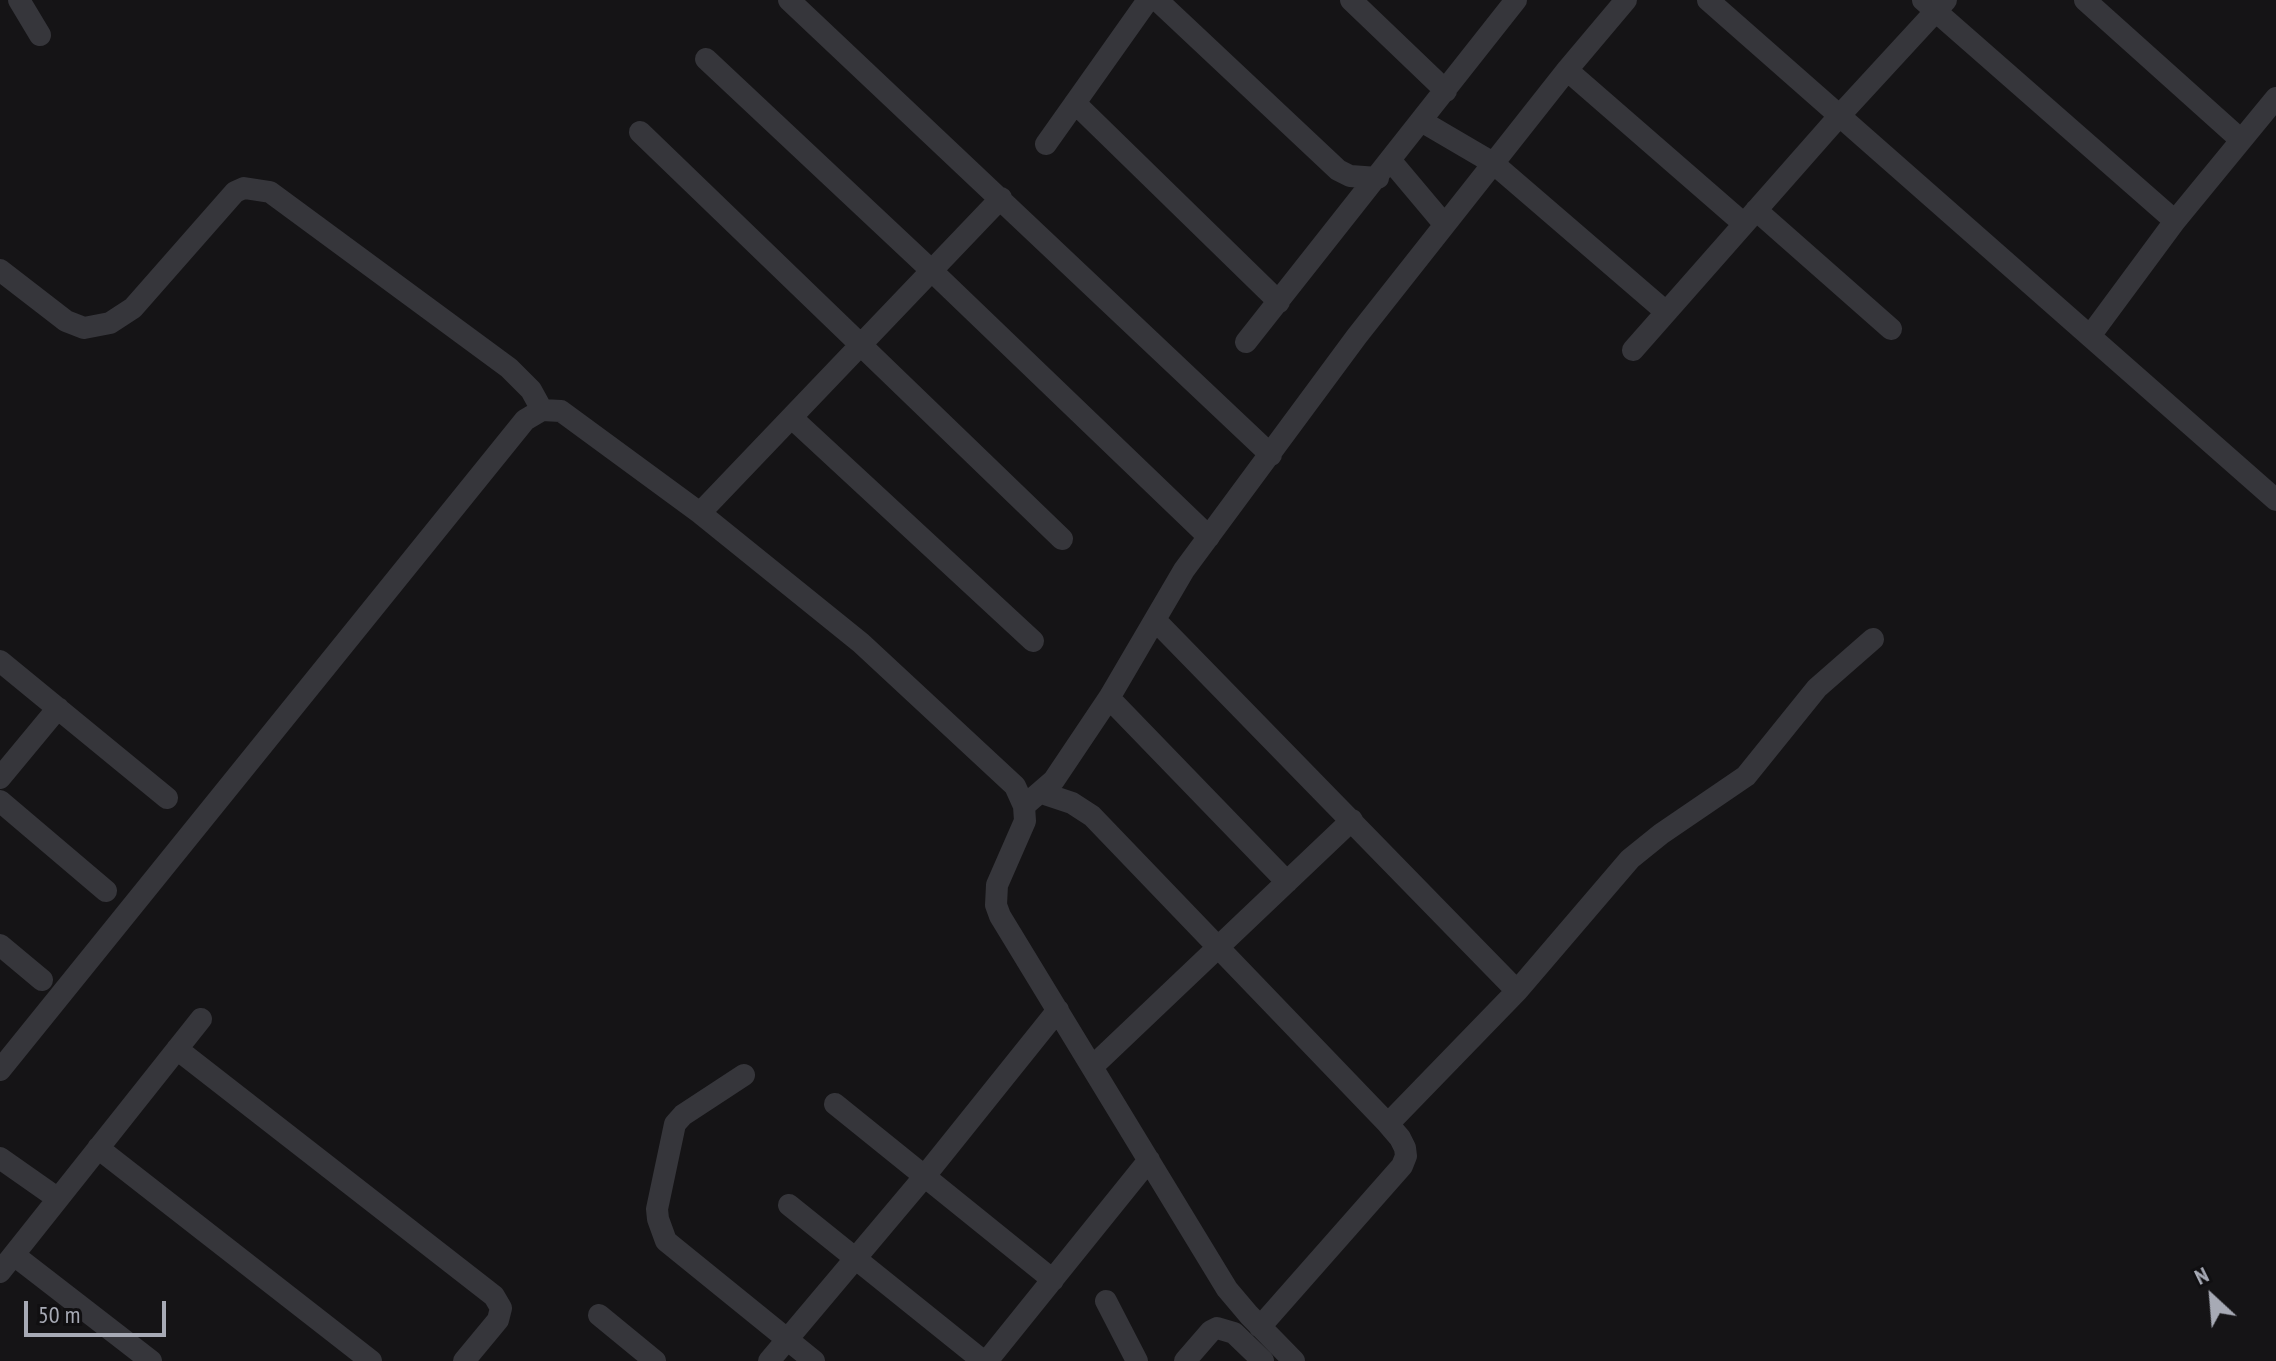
<!DOCTYPE html>
<style>
body{margin:0}
#map{position:relative;width:2276px;height:1361px;overflow:hidden;background:#151416;font-family:"PT Sans Narrow",sans-serif}
canvas{display:block}
.north{position:absolute;left:2172px;top:1257px;width:80px;height:80px;-webkit-text-stroke:6px #100f11;paint-order:stroke;rotate:334deg;font-size:22px;font-weight:700;line-height:32px;text-align:center;color:#a7aab5}
.north::after{content:'';display:block;margin:auto;width:28px;height:36px;background:#a7aab5;clip-path:polygon(50% 0,100% 100%,50% 72%,0 100%)}
.scale{position:absolute;left:24px;top:1301px;width:142px;height:36px;box-sizing:border-box;border:4px solid #a7aab5;border-top:0;padding-left:10px;font-size:24px;line-height:28px;white-space:nowrap;color:#a7aab5;-webkit-text-stroke:6px #100f11;paint-order:stroke}
</style>
<div id="map">
<canvas width="2276" height="1361"></canvas>
<div class="north">N</div>
<div class="scale">50 m</div>
</div>
<script>
const c = document.querySelector('canvas').getContext('2d');
c.lineJoin = 'round';
const toPath = rows => new Path2D(rows.map(r => 'M' + r).join(''));
function strokePath(path, color, width, dash) { c.strokeStyle = color; c.lineWidth = width; c.lineCap = dash ? 'butt' : 'round'; c.setLineDash(dash || []); c.stroke(path); }
strokePath(toPath([
 [19,0,40,35],
 [789,0,1271,455],
 [1157,0,1338,170,1350,176,1378,178],
 [1351,0,1446,91],
 [1708,0,2276,500],
 [1923,0,2175,221],
 [2085,0,2241,140],
 [706,59,932,271,1209,537],
 [1567,70,1744,224],
 [1075,103,1279,302],
 [1423,122,1493,163,1666,312],
 [640,132,1062,539],
 [1046,144,1148,0],
 [1391,161,1444,224],
 [1756,210,1891,329],
 [0,270,66,321,84,328,110,323,133,308,235,192,244,188,270,192,509,368,531,390,542,410],
 [2090,336,2175,221,2276,98],
 [1246,342,1516,0],
 [1633,350,1841,114,1946,0],
 [792,418,1033,641],
 [700,513,1001,198],
 [1155,620,1517,991],
 [0,661,167,798],
 [1109,698,1287,882],
 [0,778,58,708],
 [1042,793,1072,803,1092,816,1388,1124,1400,1138,1405,1148,1406,1156,1402,1166,1260,1327],
 [0,801,106,891],
 [1024,806,1054,780,1109,698,1184,570,1357,336,1567,70,1626,0],
 [0,945,42,980],
 [177,1049,494,1296,501,1308,498,1320,464,1361],
 [1092,1067,1352,820],
 [0,1070,525,420,542,410,561,411,700,513,861,643,1015,786,1024,806,1025,821,997,885,996,905,1000,916,1227,1289,1249,1315,1294,1361],
 [744,1075,683,1115,675,1124,657,1209,658,1219,666,1241,814,1361],
 [835,1104,1053,1280],
 [1388,1124,1517,991,1630,859,1661,834,1746,776,1817,688,1873,639],
 [98,1148,371,1361],
 [0,1158,57,1198],
 [789,1205,983,1361],
 [14,1255,151,1361],
 [0,1272,201,1019],
 [1106,1301,1137,1361],
 [599,1315,655,1361],
 [769,1361,924,1177,1058,1010],
 [987,1361,1149,1160],
 [1185,1361,1211,1331,1217,1328,1234,1333,1263,1361]
]), '#36363b', 22);
</script>
